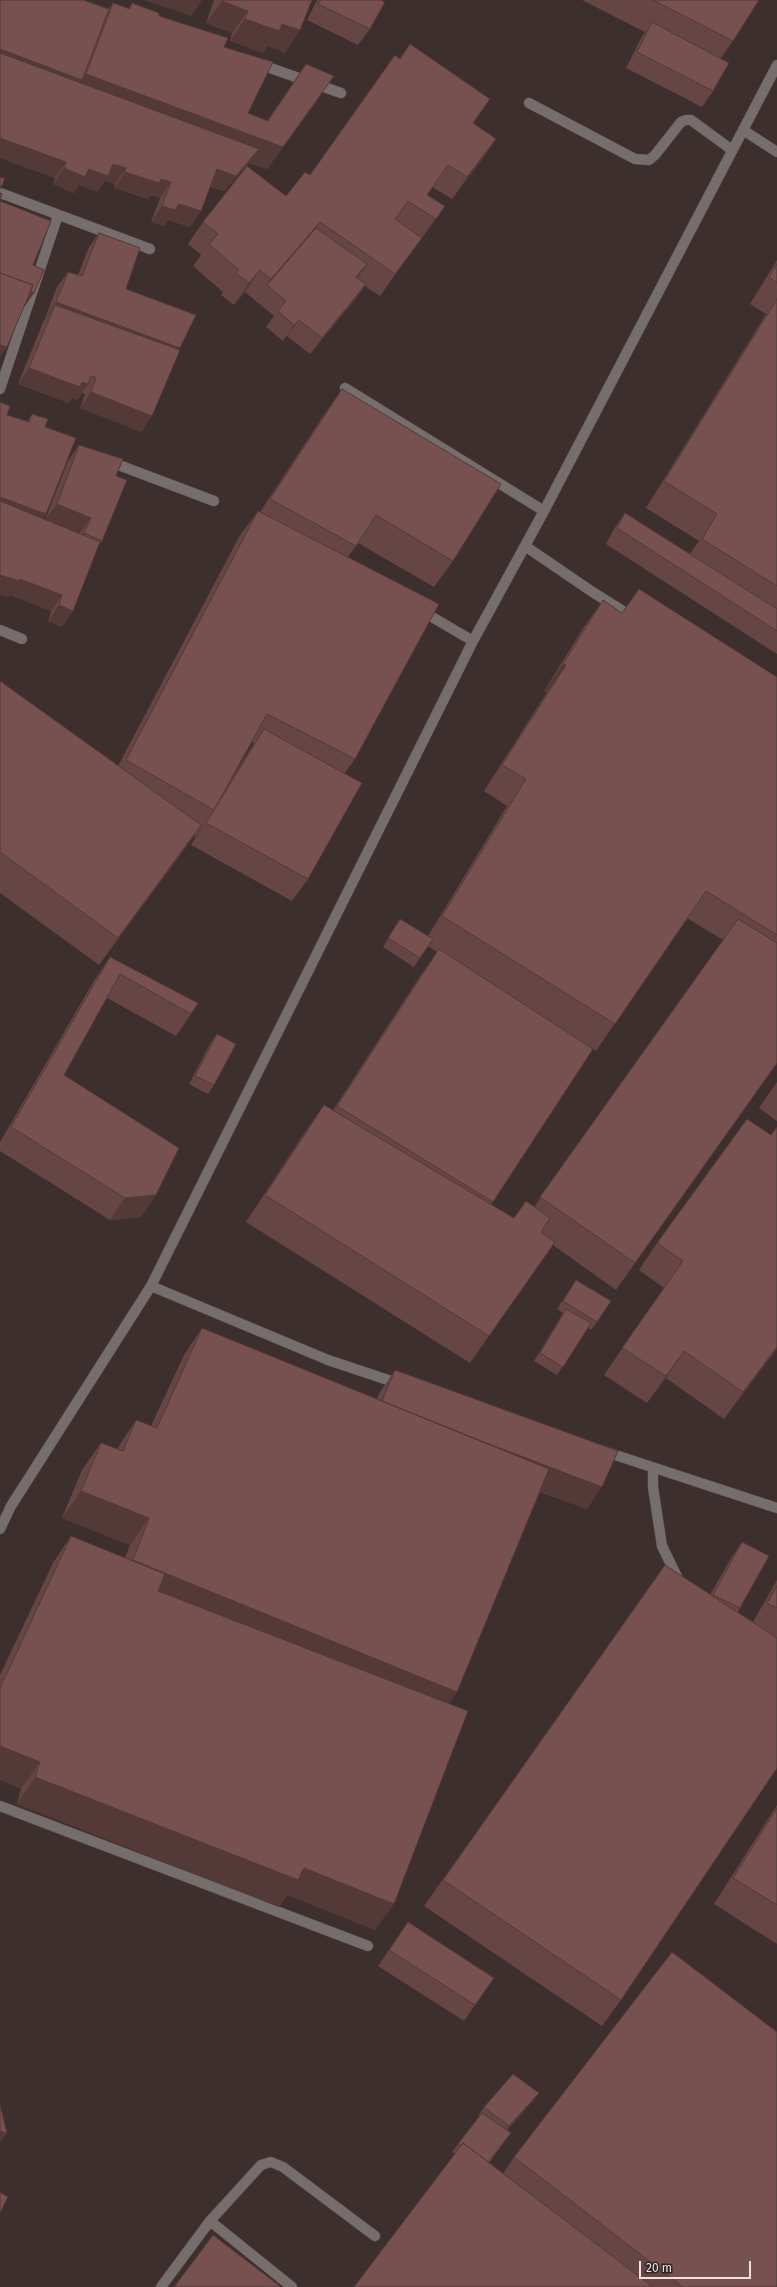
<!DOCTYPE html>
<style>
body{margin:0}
#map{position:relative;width:777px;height:2287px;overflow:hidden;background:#3d2f2e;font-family:"Fira Sans",sans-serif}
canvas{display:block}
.scale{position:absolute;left:639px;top:2261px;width:112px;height:18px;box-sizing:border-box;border:2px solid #ece2e2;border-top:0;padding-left:5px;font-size:12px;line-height:14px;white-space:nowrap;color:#ece2e2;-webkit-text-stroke:3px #322524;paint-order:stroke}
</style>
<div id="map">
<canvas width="777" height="2287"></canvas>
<div class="scale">20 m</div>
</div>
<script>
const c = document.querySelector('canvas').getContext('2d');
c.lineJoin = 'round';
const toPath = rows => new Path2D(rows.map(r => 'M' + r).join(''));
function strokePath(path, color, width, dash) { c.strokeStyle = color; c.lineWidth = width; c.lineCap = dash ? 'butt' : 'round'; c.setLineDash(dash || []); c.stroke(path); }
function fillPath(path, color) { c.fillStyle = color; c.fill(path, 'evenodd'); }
const lane = toPath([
 [529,103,635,159,649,160,655,155,681,122,686,120,691,120,732,150],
 [743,130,777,152],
 [345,388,544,511],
 [525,546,591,591,634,618],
 [420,610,473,641],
 [151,1286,328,1360,400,1384],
 [603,1451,777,1508],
 [653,1468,653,1487,662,1546,680,1583],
 [0,1529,11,1506,151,1286,473,641,544,511,777,65],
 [0,1806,368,1946],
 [210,2221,261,2165,271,2162,283,2167,375,2236],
 [161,2287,210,2221,292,2287]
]);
const street = toPath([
 [259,64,341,93],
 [0,193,150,249],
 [0,389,58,215],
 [108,461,214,501],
 [0,630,22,639]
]);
strokePath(lane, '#594c4b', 11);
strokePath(street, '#594c4b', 11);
strokePath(lane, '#756e6d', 10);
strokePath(street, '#756e6d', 10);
fillPath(toPath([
 [0,0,109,9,113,3,129,8,132,3,159,16,224,47,248,113,267,121,306,64,319,98,267,169,249,163,224,191,210,187,190,227,168,220,164,226,151,222,160,198,151,195,148,199,114,188,115,184,105,181,97,192,79,185,74,193,53,184,55,178,0,158],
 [214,0,312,0,285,53,268,46,263,53,230,41,232,33,206,23],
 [317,0,381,0,370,29,358,45,307,20],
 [582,0,759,0,733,41,721,58,713,91,702,107,626,68,641,38,645,32],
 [473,123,496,139,481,161,452,199,432,187,427,195,445,206,380,296,365,286,355,300,310,354,287,336,283,341,266,327,274,316,245,292,234,305,221,295,223,292,193,266,201,255,188,244,203,222,286,196,310,175],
 [99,233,126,289,179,350,152,416,141,432,80,408,85,394,82,393,77,400,72,398,69,403,18,384,44,320,46,318,45,318,57,287,68,272,78,275,88,249],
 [777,260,777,654,606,544,614,529,625,513,690,554,699,541,646,508,766,314,750,304],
 [342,389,453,561,434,587,358,543,348,557,355,759,344,774,308,879,292,901,191,845,204,824,195,837,194,836,99,965,0,893,0,681,118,766,239,537,258,511,260,512,323,416],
 [252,742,254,743,227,786],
 [0,402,7,415,27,422,32,414,45,427,46,514,43,519,45,520,68,461,79,445,116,476,102,541,97,548,62,627,48,621,51,611,10,595,8,597,0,595],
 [603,600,622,613,777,677,777,1063,616,1290,553,1245,470,1363,246,1222,305,1132,324,1105,333,1110,420,976,437,952,428,946,414,967,383,947,400,919,428,936,507,806,484,791,547,692,544,691,584,627],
 [687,918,723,940,534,1207,514,1218,491,1205,586,1044,596,1051],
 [110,957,191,1014,176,1036,107,998,64,1075,156,1195,141,1217,110,1220,0,1151,0,1142,95,979],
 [217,1034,214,1085,208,1094,189,1084,211,1042],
 [777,1082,777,1121,759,1108],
 [771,1135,777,1349,724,1419,666,1378,647,1403,604,1375,664,1288,639,1270,657,1243],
 [576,1280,597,1322,591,1330,588,1328,557,1375,534,1361,563,1313,557,1309],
 [202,1328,377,1399,380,1392,395,1370,587,1509,540,1492,457,1692,448,1704,375,1930,287,1895,279,1907,17,1804,21,1789,0,1780,0,1675,53,1563,71,1536,125,1558,130,1545,62,1518,82,1470,101,1443,117,1449,136,1420,151,1426,184,1355],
 [742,1542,740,1608,738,1612,753,1622,777,1580,777,1768,621,2000,602,2026,424,1906,665,1565,710,1595,731,1558],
 [777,1805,777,1944,714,1904],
 [408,1922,494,1978,464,2021,378,1966],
 [539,2093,533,2101,507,2130,505,2141,489,2163,503,2174,514,2157,777,2287,354,2287,455,2154,452,2152,479,2116,478,2116,484,2107]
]), '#664644');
fillPath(toPath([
 [144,0,202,0,191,16],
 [222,1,248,11,232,33,206,23],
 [245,19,282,24,300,30,285,53,268,46,263,53,230,41],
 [0,49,82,80,86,74,283,147,334,76,267,169,249,163,224,191,206,185,0,70],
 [0,138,66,162,55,178,0,158],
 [496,139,481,161,452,199,467,177],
 [113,164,126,168,115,184,105,181,97,192,79,185,74,193,53,184,64,168,89,169],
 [125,172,161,179,171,182,160,198,151,195,148,199,114,188],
 [179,204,201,211,190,227,168,220,164,226,151,222,162,206],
 [445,206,430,228,420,241,436,219],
 [320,222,305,244,267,285,271,279],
 [422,238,406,260,380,296,395,274],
 [367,264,356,280,356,277],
 [260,270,245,292,234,305,249,283],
 [0,280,34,293,23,309,0,300],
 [366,284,355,300,310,354,322,338],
 [56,302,180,348,169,364,55,305,46,318,45,318],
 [299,320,287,336,283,341,294,325],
 [0,345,7,347,0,357],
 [29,368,82,382,88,384,77,400,72,398,69,403,18,384],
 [91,392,152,416,141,432,80,408],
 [0,497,46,514,35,530,0,517],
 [57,504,91,518,79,534,45,520],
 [0,575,20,579,62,595,51,611,10,595,8,597,0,595],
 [59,605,73,611,62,627,48,621],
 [563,664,566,665,547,692,544,691],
 [201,825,183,852,99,965,118,938],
 [156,1195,141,1217,110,1220,125,1198],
 [777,1347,777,1349,724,1419,743,1392],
 [684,1351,666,1378,647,1403,666,1376],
 [381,1404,602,1487,587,1509,365,1426],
 [81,1491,149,1518,130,1545,62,1518],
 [133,1560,457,1692,438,1719,114,1587],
 [0,1746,40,1762,21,1789,0,1780],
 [35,1777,304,1868,394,1904,375,1930,287,1895,279,1907,17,1804],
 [539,2093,533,2101,504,2134,509,2126],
 [0,2131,7,2133,2,2141,0,2141]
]), '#533937');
const building = toPath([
 [0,0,83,0,109,9,82,80,0,49,0,0],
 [222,0,312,0,300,30,282,24,279,31,245,19,248,11,222,1,222,0],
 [320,0,381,0,385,2,370,29,318,4,320,0],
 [653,0,759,0,733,41,653,0],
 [113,3,130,9,132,3,159,13,159,16,228,38,224,47,273,62,248,113,268,121,306,64,334,76,283,147,86,74,113,3],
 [652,22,729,63,713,91,637,52,652,22],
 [410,44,490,99,473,123,496,139,467,177,448,165,427,195,445,206,436,219,408,201,395,219,422,238,395,274,320,222,271,279,260,270,249,283,236,273,239,270,209,244,218,234,203,222,247,166,286,196,305,172,310,175,395,55,400,59,410,44],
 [0,53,259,149,236,176,217,169,201,211,179,204,175,210,162,206,171,182,161,179,159,183,125,172,126,168,113,164,108,176,89,169,85,177,64,168,66,162,0,138,0,53],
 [0,177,5,179,0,189,0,177],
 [0,193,2,194,0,199,0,193],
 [0,201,51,221,33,265,44,270,34,293,30,291,33,285,0,273,0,201],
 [316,228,367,264,356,277,366,284,322,338,299,320,294,325,278,311,286,301,267,285,316,228],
 [99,233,140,248,126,289,196,315,180,348,56,302,68,272,82,276,99,233],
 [777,264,777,283,769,277,777,264],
 [0,273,33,285,7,347,0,345,0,273],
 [777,299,777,586,702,539,717,514,664,481,777,299],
 [55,305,180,350,152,416,91,392,96,378,91,376,88,384,82,382,80,387,29,368,55,305],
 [342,389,501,484,453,561,376,515,356,546,270,499,342,389],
 [0,402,10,406,7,415,29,422,32,414,48,419,45,427,76,438,46,514,0,497,0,402],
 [79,445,123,459,116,476,127,480,102,541,84,533,91,518,57,504,79,445],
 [0,501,100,542,73,611,59,605,62,595,20,579,19,581,0,575,0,501],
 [258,511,439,604,355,759,267,714,214,810,126,760,258,511],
 [625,513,777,609,777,631,617,528,625,513],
 [639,589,777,677,777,935,706,891,615,1024,442,916,526,779,502,765,566,665,563,664,603,600,622,613,639,589],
 [0,681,201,825,118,938,0,852,0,681],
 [264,729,362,783,308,879,206,823,264,729],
 [400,919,433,939,420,958,388,938,400,919],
 [738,919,777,943,777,1063,635,1263,540,1197,738,919],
 [439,949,593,1049,493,1202,337,1106,439,949],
 [110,957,198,1003,191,1014,120,974,64,1075,179,1148,156,1195,125,1198,11,1127,110,957],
 [217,1034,236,1044,214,1085,195,1076,217,1034],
 [324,1105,514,1218,526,1201,550,1218,541,1232,555,1242,489,1336,265,1195,324,1105],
 [747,1119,771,1135,777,1127,777,1347,743,1392,684,1351,666,1376,622,1348,683,1261,657,1243,747,1119],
 [576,1280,611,1301,597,1322,563,1301,576,1280],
 [566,1309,591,1323,563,1367,540,1353,566,1309],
 [202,1328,549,1469,457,1692,133,1560,149,1518,81,1491,101,1443,123,1451,136,1420,157,1428,202,1328],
 [395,1370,618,1451,602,1487,484,1442,382,1401,395,1370],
 [71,1536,165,1574,158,1591,468,1711,394,1904,304,1868,298,1880,35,1777,40,1762,0,1746,0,1688,71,1536],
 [742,1542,769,1556,740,1608,713,1595,742,1542],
 [665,1565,777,1638,777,1768,621,2000,443,1880,665,1565],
 [777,1586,777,1608,767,1603,777,1586],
 [777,1808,777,1905,733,1878,777,1808],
 [408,1922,494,1978,475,2005,389,1950,408,1922],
 [672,1952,777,2032,777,2287,683,2287,514,2157,672,1952],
 [513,2074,539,2093,509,2126,484,2107,513,2074],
 [0,2104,7,2133,0,2131,0,2104],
 [482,2113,511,2133,488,2162,463,2143,461,2146,458,2144,482,2113],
 [463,2143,653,2287,354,2287,463,2143],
 [0,2192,8,2197,0,2213,0,2192],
 [213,2235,281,2287,174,2287,213,2235]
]);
fillPath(building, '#77514f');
strokePath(building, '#533937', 1);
</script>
